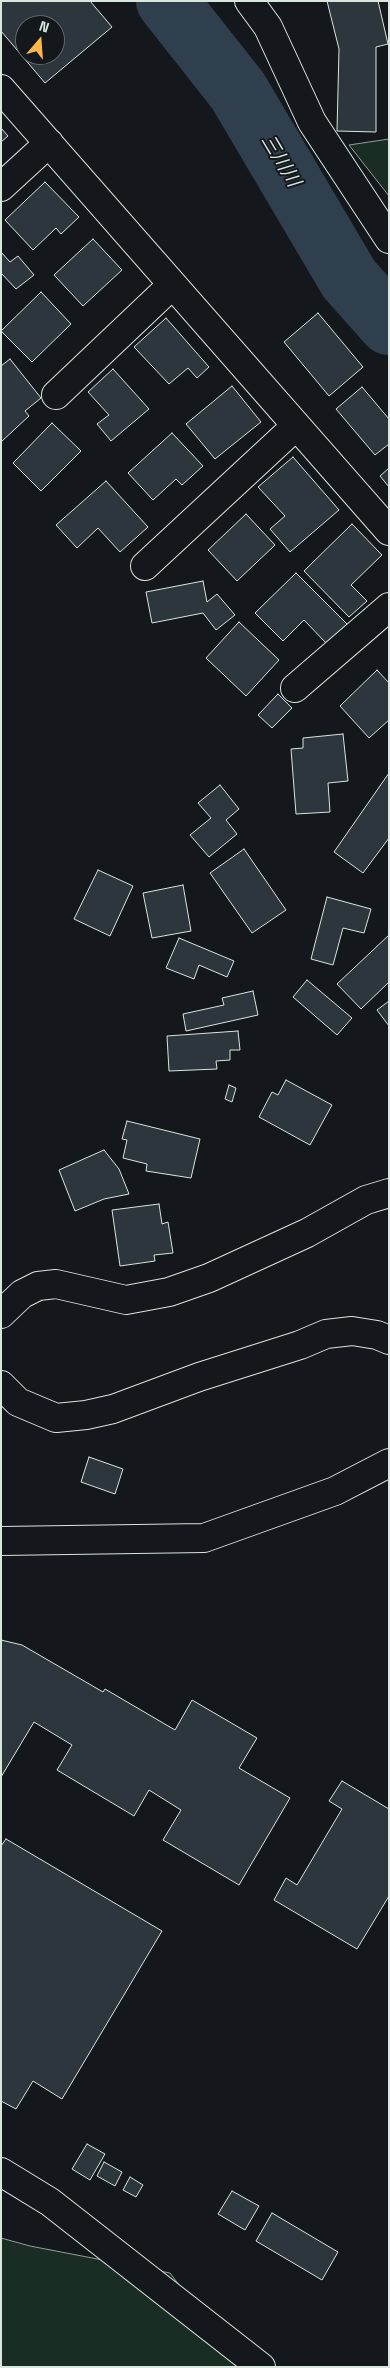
<!DOCTYPE html>
<meta charset="utf-8">
<style>
body{margin:0}
#map{position:relative;width:390px;height:2368px;overflow:hidden;background:#14181c;font-family:"Space Grotesk",sans-serif}
canvas{display:block}
.frame{position:absolute;inset:0;border:2px solid #d8e6dc;pointer-events:none}
.north{position:absolute;left:15px;top:15px;width:50px;height:50px;box-sizing:border-box;background:#14181c;border:1px solid #626a69;border-radius:50%;rotate:18deg;font-size:14px;font-weight:700;line-height:20px;text-align:center;color:#d8e6dc}
.north::after{content:'';display:block;margin:auto;width:18px;height:22px;background:#ffb74d;clip-path:polygon(50% 0,100% 100%,50% 72%,0 100%)}
</style>
<div id="map">
<canvas width="390" height="2368"></canvas>
<div class="frame"></div>
<div class="north">N</div>
</div>
<script>
const c = document.querySelector('canvas').getContext('2d');
c.lineJoin = 'round';
function fillPath(path, color) { c.fillStyle = color; c.fill(path, 'evenodd'); }
const toPath = rows => new Path2D(rows.map(r => 'M' + r).join(''));
function strokePath(path, color, width, dash) { c.strokeStyle = color; c.lineWidth = width; c.lineCap = dash ? 'butt' : 'round'; c.setLineDash(dash || []); c.stroke(path); }
function drawText(font, color, halo, rows, align = 'center') {
  c.font = font + ' "Space Grotesk","Noto Sans JP",sans-serif'; c.lineWidth = 4; c.setLineDash([]); c.textBaseline = 'middle'; c.strokeStyle = halo; c.fillStyle = color; for (const [text, x, y, turn = 0] of rows) {
    c.save(); c.translate(x, y); c.rotate((+turn || 0) * Math.PI / 180); c.textAlign = isNaN(turn) ? turn : align; if (halo) c.strokeText(text, 0, 0); c.fillText(text, 0, 0); c.restore();
  }
}
const green = toPath([
 [389,139,389,196,349,145,389,139],
 [1,2238,30,2246,170,2273,241,2367,1,2367,1,2238]
]);
fillPath(green, '#1a2d24');
strokePath(green, '#939e99', 1);
strokePath(toPath([
 [167,1,238,91,349,279,389,324]
]), '#2f3f4d', 62);
const building = toPath([
 [1,1,90,1,112,27,45,83,1,31,1,1],
 [25,25,55,25,55,55,25,55,25,25],
 [327,1,378,1,388,44,376,47,376,132,337,131,339,49,327,1],
 [1,128,8,136,1,142,1,128],
 [45,182,79,217,61,234,56,228,33,250,5,220,45,182],
 [93,239,122,270,83,306,54,275,93,239],
 [1,252,10,262,18,256,34,275,16,289,1,273,1,252],
 [41,292,71,324,32,362,1,331,41,292],
 [318,313,363,367,329,396,284,342,318,313],
 [166,318,209,367,197,378,188,368,169,384,134,347,166,318],
 [10,359,41,398,25,411,29,416,1,442,1,366,10,359],
 [113,369,149,409,111,441,97,424,109,415,88,392,113,369],
 [232,386,261,422,215,459,186,424,232,386],
 [362,387,389,419,389,444,375,455,336,409,362,387],
 [52,423,81,451,41,491,13,463,52,423],
 [172,433,203,466,182,485,176,479,153,500,128,473,172,433],
 [293,457,339,510,290,552,270,529,285,516,258,487,293,457],
 [389,468,389,487,380,476,389,468],
 [106,481,148,527,120,552,98,528,77,548,56,525,106,481],
 [246,514,275,545,237,581,208,550,246,514],
 [352,524,382,555,351,585,367,601,349,617,304,571,352,524],
 [296,573,347,624,327,644,304,620,283,641,255,613,296,573],
 [203,581,207,602,217,594,235,615,216,630,203,613,152,623,146,592,203,581],
 [239,622,279,660,246,696,206,658,239,622],
 [377,670,389,683,389,720,369,738,340,706,377,670],
 [278,694,292,708,272,728,258,715,278,694],
 [343,734,348,781,328,783,330,812,296,814,291,749,303,748,303,738,343,734],
 [389,773,389,838,363,873,334,852,389,773],
 [220,785,239,809,226,820,237,834,209,857,190,835,211,818,198,803,220,785],
 [244,849,286,910,252,933,210,873,244,849],
 [98,870,133,886,110,936,74,919,98,870],
 [183,885,191,931,152,938,143,893,183,885],
 [327,897,371,909,364,933,343,928,333,965,311,959,327,897],
 [389,935,389,982,361,1009,337,984,389,935],
 [179,938,234,961,227,977,199,965,194,979,166,968,179,938],
 [307,980,352,1018,337,1035,293,997,307,980],
 [253,991,258,1015,186,1031,183,1014,224,1005,222,998,253,991],
 [389,1001,389,1026,377,1010,389,1001],
 [238,1031,240,1050,230,1050,230,1060,216,1061,217,1069,169,1071,167,1036,238,1031],
 [286,1080,332,1105,310,1145,259,1117,272,1092,278,1095,286,1080],
 [229,1085,236,1088,232,1102,225,1099,229,1085],
 [127,1121,200,1139,191,1178,146,1171,147,1164,123,1158,127,1140,122,1139,127,1121],
 [104,1150,119,1169,129,1194,104,1199,75,1211,59,1170,104,1150],
 [159,1204,162,1224,168,1222,173,1253,154,1255,155,1261,120,1266,112,1210,159,1204],
 [89,1457,123,1469,115,1494,81,1482,89,1457],
 [1,1640,22,1645,103,1692,105,1689,175,1730,192,1700,257,1738,239,1768,290,1798,239,1885,163,1840,181,1810,149,1790,134,1816,57,1770,72,1745,34,1722,1,1777,1,1640],
 [342,1781,389,1809,389,1896,357,1949,274,1900,286,1878,297,1885,342,1809,329,1801,342,1781],
 [6,1839,162,1931,62,2099,33,2081,16,2109,1,2101,1,1846,6,1839],
 [87,2144,105,2154,90,2180,72,2169,87,2144],
 [104,2162,122,2172,115,2186,97,2176,104,2162],
 [130,2177,143,2185,136,2197,123,2190,130,2177],
 [232,2191,259,2206,245,2230,218,2214,232,2191],
 [272,2213,338,2252,322,2280,256,2241,272,2213]
]);
fillPath(building, '#2c363c');
strokePath(building, '#d8e6dc', 1);
const street = toPath([
 [249,1,268,27,312,122,389,239],
 [1,89,389,531],
 [1,187,49,143],
 [56,395,172,285],
 [145,566,296,426],
 [295,688,389,607],
 [1,1314,22,1294,38,1286,56,1284,126,1300,169,1292,209,1278,307,1233,366,1200,389,1193],
 [1,1385,18,1402,56,1418,86,1415,113,1409,199,1377,300,1345,326,1334,352,1331,377,1335,389,1340],
 [1,1541,204,1538,335,1491,389,1463],
 [1,2172,50,2202,261,2367]
]);
strokePath(street, '#d8e6dc', 30);
strokePath(street, '#14181c', 28);
drawText('italic 19px', '#d8e6dc', '#14181c', [
 ["三川川",280,161,59]
]);
</script>
